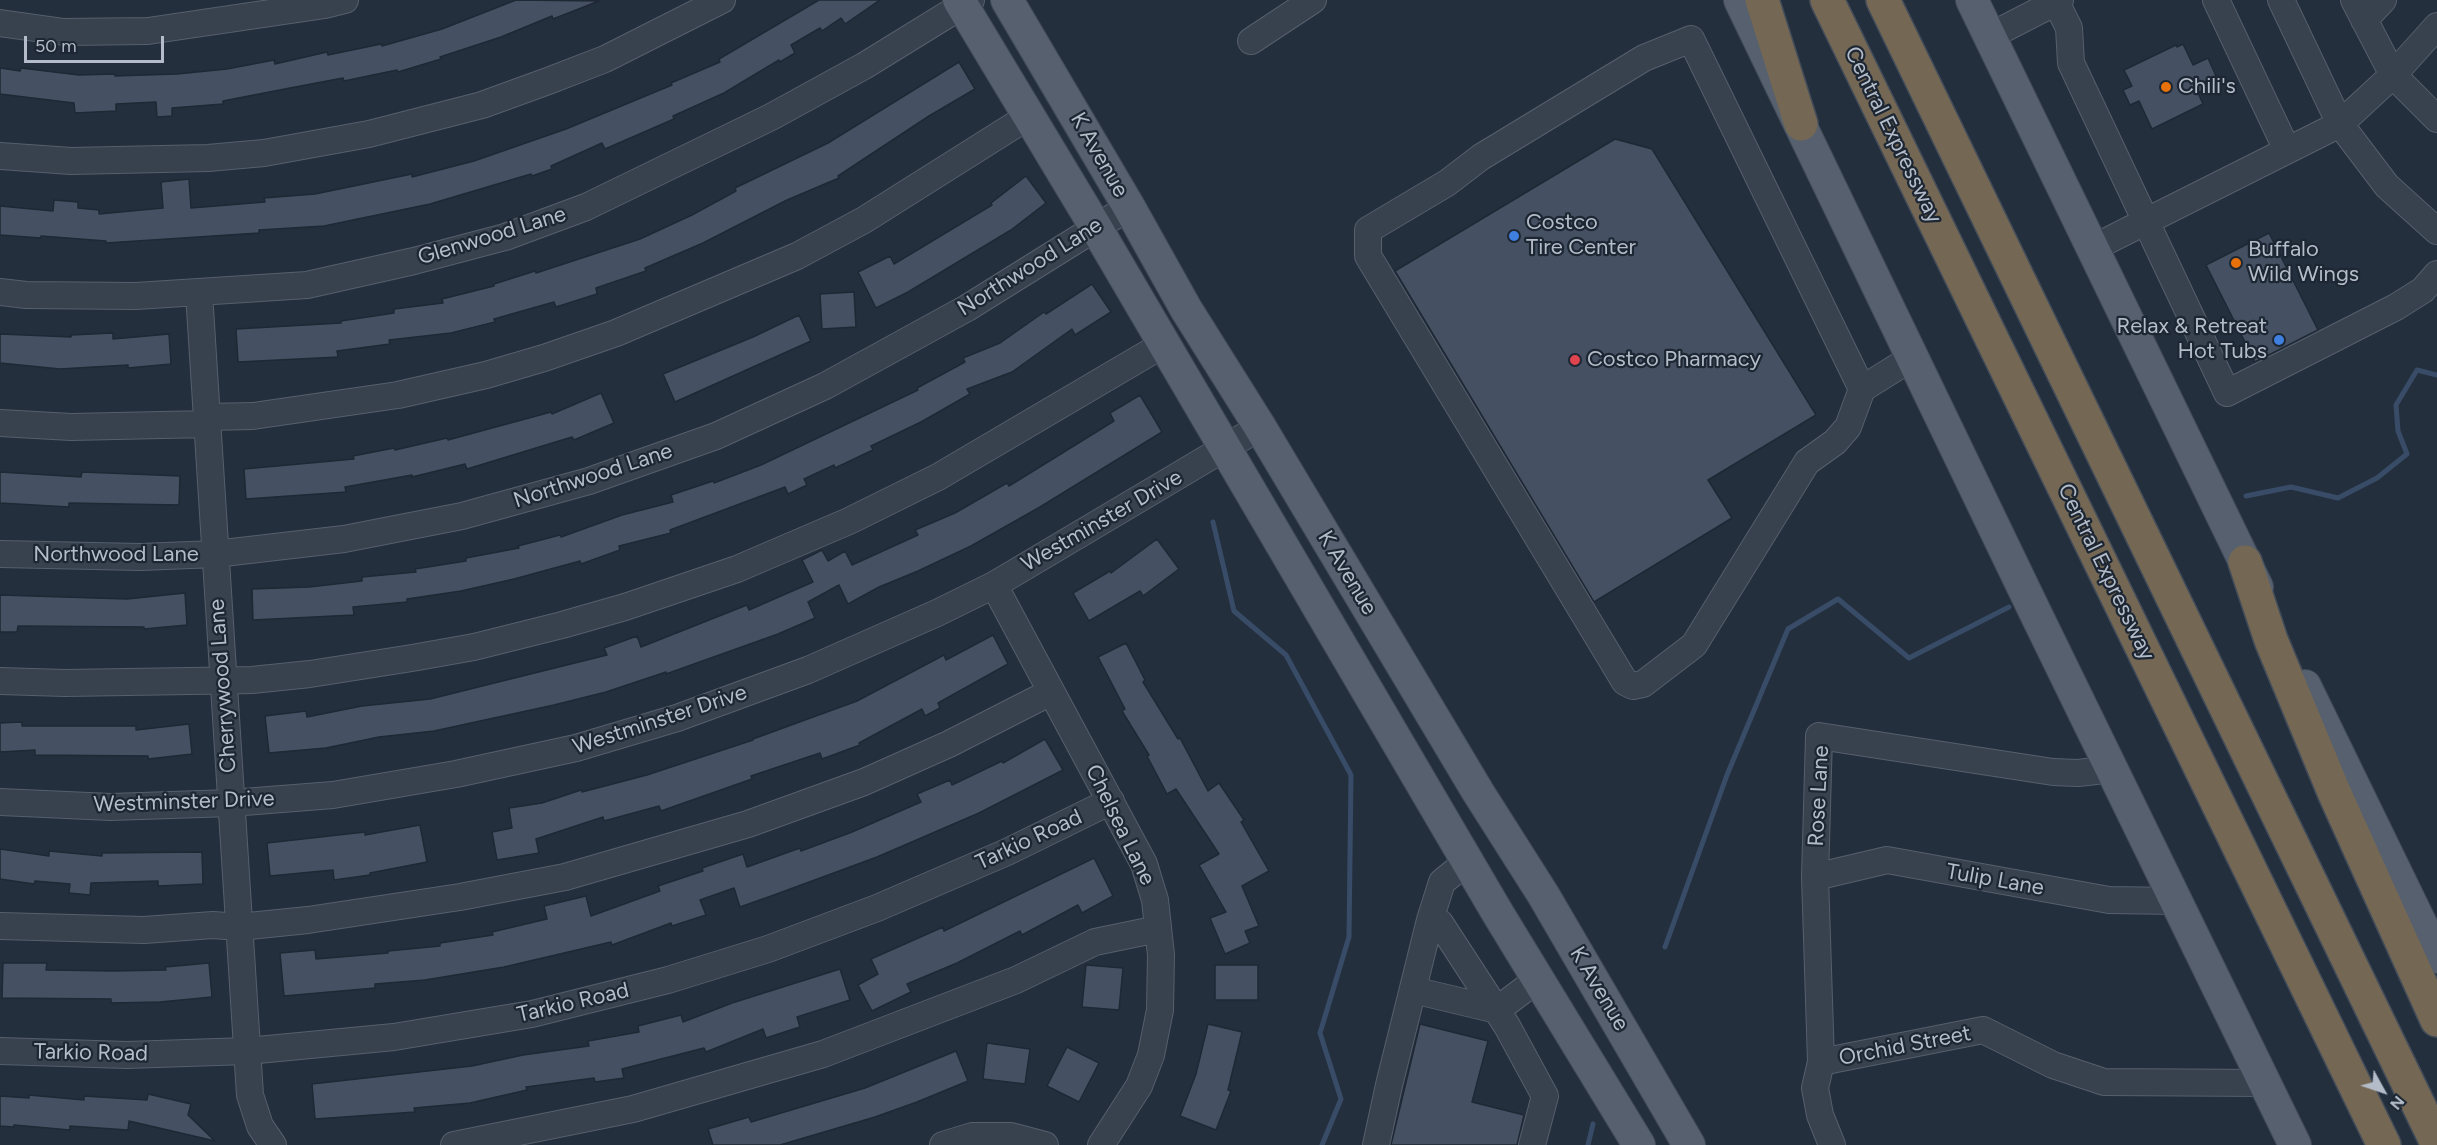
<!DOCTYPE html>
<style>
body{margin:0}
#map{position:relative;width:2437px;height:1145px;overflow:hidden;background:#242f3e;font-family:Figtree,sans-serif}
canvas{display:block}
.north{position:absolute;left:2353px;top:1061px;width:60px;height:60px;-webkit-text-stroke:4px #1d2633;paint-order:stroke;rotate:130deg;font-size:16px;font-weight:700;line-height:24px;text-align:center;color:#b4bcc9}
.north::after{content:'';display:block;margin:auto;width:21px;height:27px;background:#b4bcc9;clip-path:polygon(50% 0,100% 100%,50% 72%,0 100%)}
.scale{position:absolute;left:24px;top:36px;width:140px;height:27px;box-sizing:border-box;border:3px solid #b4bcc9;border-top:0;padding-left:8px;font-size:18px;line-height:21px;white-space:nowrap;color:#b4bcc9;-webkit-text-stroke:4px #1d2633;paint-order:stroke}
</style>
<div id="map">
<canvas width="2437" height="1145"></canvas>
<div class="north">N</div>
<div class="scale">50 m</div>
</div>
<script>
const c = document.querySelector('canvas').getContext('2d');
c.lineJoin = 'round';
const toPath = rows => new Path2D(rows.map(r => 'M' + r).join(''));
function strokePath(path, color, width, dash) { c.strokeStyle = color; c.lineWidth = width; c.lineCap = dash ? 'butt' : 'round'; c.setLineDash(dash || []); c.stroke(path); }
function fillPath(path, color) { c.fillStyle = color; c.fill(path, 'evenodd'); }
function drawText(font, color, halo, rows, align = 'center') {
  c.font = font + ' Figtree,sans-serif'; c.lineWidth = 4.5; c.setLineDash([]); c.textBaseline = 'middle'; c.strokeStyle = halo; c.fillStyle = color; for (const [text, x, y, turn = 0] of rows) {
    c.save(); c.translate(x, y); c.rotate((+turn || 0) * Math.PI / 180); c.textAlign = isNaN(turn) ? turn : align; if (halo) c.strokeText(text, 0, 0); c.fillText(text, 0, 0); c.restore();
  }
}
strokePath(toPath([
 [2246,496,2291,487,2338,498,2377,478,2407,454,2398,431,2396,405,2417,370,2437,375],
 [1213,522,1234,611,1286,655,1351,775,1349,937,1320,1033,1341,1099,1322,1145],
 [1665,947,1727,775,1788,629,1838,599,1909,658,2009,607],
 [1588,1145,1593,1124]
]), '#394c67', 5);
const building = toPath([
 [516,0,599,1,553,19,552,16,501,37,440,57,441,59,398,72,397,70,344,81,343,78,290,88,223,101,223,104,172,108,172,116,157,117,156,102,116,104,116,111,75,113,74,103,0,94,0,68,20,71,21,68,79,75,115,74,115,76,177,74,227,69,274,60,275,64,327,52,328,55,381,44,382,46,442,29,516,0],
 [819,0,880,0,845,24,841,18,822,31,820,28,791,45,795,53,780,62,779,60,724,93,673,116,674,119,605,149,602,143,551,166,552,169,532,176,531,174,430,204,324,226,259,230,259,233,106,243,106,241,41,236,41,238,0,235,0,206,53,211,54,200,78,202,78,208,99,210,99,214,163,208,161,182,189,179,191,208,265,202,264,198,315,194,412,174,412,177,474,161,566,129,672,85,671,83,720,62,719,59,819,0],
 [2183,44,2193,65,2208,58,2216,76,2202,83,2205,89,2198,93,2203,104,2152,129,2139,101,2130,105,2123,90,2132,86,2124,70,2176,45,2177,47,2183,44],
 [959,62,975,89,929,116,838,176,839,178,787,200,703,243,645,268,646,271,596,288,597,294,556,307,554,302,494,319,495,322,451,333,389,340,390,344,337,351,338,357,238,362,236,329,341,323,341,321,394,313,394,309,443,303,442,299,494,286,494,284,535,271,536,273,640,239,692,215,736,191,735,188,828,143,959,62],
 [1615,139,1652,149,1816,415,1708,480,1732,518,1594,602,1395,271,1615,139],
 [1026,176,1046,203,1011,230,908,292,876,308,858,272,890,256,894,264,992,205,991,203,1026,176],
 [2269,233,2318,330,2255,362,2206,265,2269,233],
 [1092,284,1111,312,1075,335,1072,329,1012,372,967,389,970,394,921,422,871,446,873,450,835,468,834,465,804,479,807,485,788,494,785,487,670,530,671,533,619,546,620,550,581,564,580,561,514,579,461,591,407,599,407,602,353,607,354,615,253,620,252,589,309,587,362,581,362,577,416,572,415,569,466,561,466,558,519,548,518,546,560,535,561,537,622,515,673,502,671,495,713,481,714,483,761,465,918,390,917,388,965,362,963,358,1000,343,1044,312,1046,314,1092,284],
 [854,292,856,327,822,329,820,294,854,292],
 [799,315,811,341,675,402,663,374,753,337,799,315],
 [113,333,113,339,169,334,171,364,128,368,128,365,60,369,0,363,0,334,71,337,71,335,113,333],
 [601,393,614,423,574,440,572,437,467,469,465,464,412,477,412,475,345,487,346,492,246,499,244,469,354,459,353,456,394,448,395,450,447,438,448,440,551,412,552,414,601,393],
 [1140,395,1162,432,1040,507,971,546,918,571,879,587,848,604,839,585,808,602,815,618,778,634,666,674,666,672,606,692,554,705,434,731,379,737,326,748,269,753,265,716,306,711,307,717,362,706,430,699,607,655,604,648,637,636,641,647,747,605,749,610,813,582,802,560,822,550,828,561,845,551,852,565,918,535,915,530,955,513,1007,483,1009,486,1114,421,1110,413,1140,395],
 [0,472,81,477,82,472,180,476,179,505,69,503,69,507,0,503,0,472],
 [1157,539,1179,569,1143,596,1140,591,1089,621,1073,593,1110,571,1111,573,1157,539],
 [185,593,187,625,144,629,144,627,18,626,17,632,0,632,0,595,127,599,185,593],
 [993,635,1008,664,938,703,940,708,925,716,922,709,859,743,860,745,822,759,820,753,751,776,752,779,661,811,659,806,604,821,603,817,536,839,539,853,497,860,492,832,512,828,509,808,542,803,581,790,582,792,647,775,753,740,753,739,857,701,944,655,946,660,993,635],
 [1126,643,1145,680,1143,682,1178,739,1180,738,1208,791,1219,783,1244,820,1241,822,1269,871,1242,886,1259,926,1245,931,1250,943,1225,954,1210,918,1226,912,1199,865,1219,854,1176,789,1167,794,1147,756,1149,755,1122,711,1125,709,1098,657,1126,643],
 [22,722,22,726,136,726,136,730,189,724,192,754,148,759,148,756,35,755,35,750,0,752,0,723,22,722],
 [1045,739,1063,770,979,813,877,857,774,895,740,907,734,888,700,900,706,915,672,926,671,923,612,945,611,942,504,967,425,980,375,984,375,988,284,996,280,953,315,950,316,959,388,953,388,951,440,946,440,943,493,935,492,932,547,919,544,906,586,896,591,916,660,891,658,886,703,871,702,868,743,854,747,867,800,848,801,851,852,832,921,802,917,794,950,780,952,785,1002,761,1003,763,1045,739],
 [420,825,427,862,370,873,370,875,334,880,333,870,270,876,267,843,365,832,365,835,420,825],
 [0,849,49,856,49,851,102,856,102,853,202,852,203,884,158,886,158,881,91,883,90,895,69,893,70,884,35,881,34,884,0,879,0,849],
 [1094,858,1113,896,1082,913,1078,905,1022,935,1020,931,957,963,907,984,911,992,872,1011,858,985,878,974,871,959,943,927,944,931,1094,858],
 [3,963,47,963,46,970,114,971,166,970,165,967,209,963,212,997,160,1002,111,1003,111,999,2,998,3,963],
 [1086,965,1123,968,1119,1010,1082,1007,1086,965],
 [1215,965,1258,965,1258,1000,1215,1000,1215,965],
 [840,969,850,1000,797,1017,800,1027,766,1038,763,1029,706,1052,704,1048,622,1069,624,1078,595,1082,594,1078,526,1087,527,1090,470,1103,414,1108,415,1112,315,1119,312,1084,472,1066,523,1055,589,1046,588,1041,639,1032,638,1026,681,1015,683,1022,732,1003,840,969],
 [1208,1024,1242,1032,1228,1090,1231,1091,1216,1130,1180,1116,1196,1074,1208,1024],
 [1420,1024,1488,1041,1472,1102,1524,1115,1517,1145,1391,1145,1420,1024],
 [987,1043,1030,1049,1025,1084,983,1079,987,1043],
 [1067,1047,1099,1063,1079,1102,1047,1086,1067,1047],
 [956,1051,968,1081,917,1102,875,1117,780,1145,713,1145,708,1129,749,1117,751,1122,865,1088,956,1051],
 [148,1094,191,1104,188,1115,215,1141,129,1121,128,1130,70,1126,70,1130,14,1125,14,1127,0,1126,0,1096,29,1098,29,1095,84,1100,84,1096,147,1100,148,1094]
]);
fillPath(building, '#455162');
strokePath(building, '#1f2835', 1.5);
const minor = toPath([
 [2055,0,2069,28,2071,63,2227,393,2396,307,2423,290,2437,274],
 [2216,0,2287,150],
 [2281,0,2340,124,2387,186,2437,231],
 [2354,0,2393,75,2437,119],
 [2364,20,2383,0],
 [0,23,64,32,148,31,325,5,345,0],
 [1990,36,2060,0],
 [1251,41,1313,0],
 [0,156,71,161,208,158,264,153,369,134,482,105,548,81,605,59,722,0],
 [2093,248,2340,124,2393,75,2437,26],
 [0,292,26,295,136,296,307,285,414,261,505,237,586,207,771,117,864,66,971,0],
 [199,293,250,1095,260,1126,273,1145],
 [1862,389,1691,39,1644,58,1481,157,1447,183,1368,230,1368,256,1625,682,1633,686,1643,684,1694,645,1807,462,1835,442,1848,427,1862,389,1913,357],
 [206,417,253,416,398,395,486,375,544,358,616,333,797,256,864,220,1029,116],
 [0,423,71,427,207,424],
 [0,554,141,557,215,554,344,539,462,516,589,481,716,436,825,386,967,308,1129,207],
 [994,585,1144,864,1155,900,1161,955,1160,1010,1151,1055,1139,1086,1101,1145],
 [0,681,65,683,252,680,310,674,412,658,474,647,562,625,625,607,737,569,849,521,938,477,1164,344],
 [0,802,111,807,231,803,333,795,456,774,576,748,677,718,808,670,937,613,994,585,1260,427],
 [1815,877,1887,860,2109,900,2177,901],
 [1430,920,1442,882,1468,861],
 [0,926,144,930,213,925,239,927,308,920,460,897,565,877,748,824,864,782,949,744,1051,692],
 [1413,990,1497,1010],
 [1497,1010,1538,979],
 [0,1051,127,1055,247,1051,394,1037,532,1014,668,980,768,949,877,908,1007,852,1111,801],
 [1821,1062,1983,1030,2053,1065,2104,1082,2265,1083],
 [454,1145,633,1109,823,1054,1016,980,1095,942,1158,929],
 [943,1145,972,1136,1011,1136,1045,1145],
 [1376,1145,1389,1085,1430,920,1440,923,1507,1026,1545,1096,1532,1145],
 [1832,1145,1820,1115,1815,1088,1821,1062,1815,877,1819,736,2053,772,2078,773,2113,769]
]);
const major = toPath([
 [959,0,1095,226,1497,912,1639,1145],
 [1007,0,1129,207,1186,309,1260,427,1478,792,1544,896,1689,1145],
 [1740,0,2035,612,2295,1145],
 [1972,0,2257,587],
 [2305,686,2437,957]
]);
const highway = toPath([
 [1762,0,1801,124],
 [1827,0,2384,1145],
 [1883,0,2437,1143],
 [2245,562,2271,640,2334,792,2437,1020]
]);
strokePath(minor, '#565f6c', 28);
strokePath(major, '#414a57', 34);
strokePath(highway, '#434c59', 36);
strokePath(minor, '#38414e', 26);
strokePath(major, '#56606e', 32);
strokePath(highway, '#746855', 33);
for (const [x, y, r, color] of [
 [2166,87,6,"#e8710a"],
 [1514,236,6,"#3f7fe0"],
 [2236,263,6,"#e8710a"],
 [2279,340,6,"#3f7fe0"],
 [1575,360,6,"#e0444e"]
]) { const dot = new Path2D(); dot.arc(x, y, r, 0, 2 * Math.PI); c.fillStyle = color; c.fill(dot); strokePath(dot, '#1d2633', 2); }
drawText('22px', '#b4bcc9', '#1d2633', [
 ["Chili's",2178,87],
 ["Costco",1526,223],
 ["Tire Center",1526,248],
 ["Buffalo",2248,250],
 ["Wild Wings",2248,275],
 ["Relax & Retreat",2267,327,"right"],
 ["Hot Tubs",2267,352,"right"],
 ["Costco Pharmacy",1587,360]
], 'left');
drawText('22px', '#b4bcc9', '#1d2633', [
 ["Central Expressway",1893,135,64],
 ["K Avenue",1099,155,60],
 ["Glenwood Lane",492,236,-17],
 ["Northwood Lane",1030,267,-32],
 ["Northwood Lane",593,476,-18],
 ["Westminster Drive",1102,521,-30],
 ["Northwood Lane",116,555],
 ["Central Expressway",2106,572,64],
 ["K Avenue",1347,573,59],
 ["Cherrywood Lane",223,686,-94],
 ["Westminster Drive",660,720,-18],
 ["Rose Lane",1819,796,-87],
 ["Westminster Drive",184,802,-2],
 ["Chelsea Lane",1120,825,64],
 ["Tarkio Road",1029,840,-25],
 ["Tulip Lane",1995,880,10],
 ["K Avenue",1599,989,59],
 ["Tarkio Road",573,1003,-13],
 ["Orchid Street",1905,1046,-11],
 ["Tarkio Road",91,1053,1]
]);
</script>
